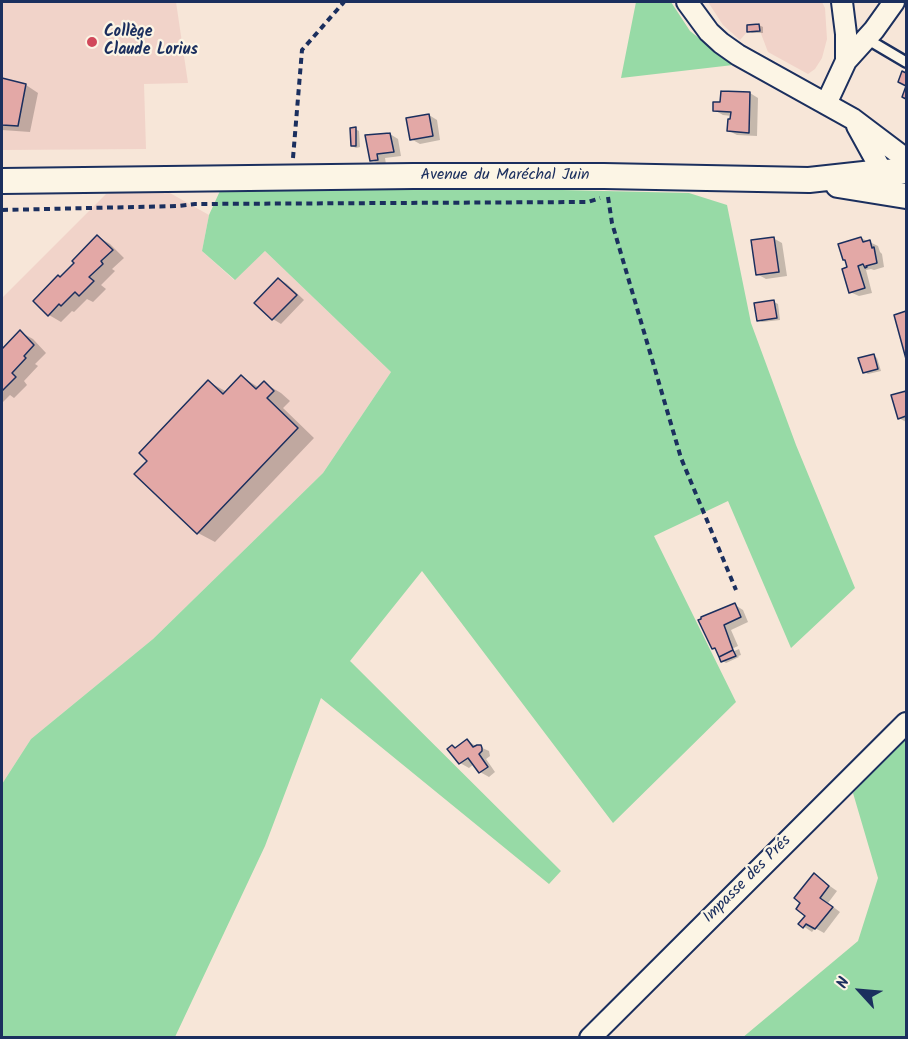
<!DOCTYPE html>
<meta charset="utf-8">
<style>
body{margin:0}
#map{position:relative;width:908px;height:1039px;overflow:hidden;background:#f7e6d8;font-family:Kalam,sans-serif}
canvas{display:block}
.frame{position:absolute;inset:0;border:3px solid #1b2f5e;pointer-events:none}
.north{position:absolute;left:830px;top:961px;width:60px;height:60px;-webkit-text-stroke:4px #fcf5e5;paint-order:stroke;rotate:296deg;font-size:16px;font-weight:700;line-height:24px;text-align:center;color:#1b2f5e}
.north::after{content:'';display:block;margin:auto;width:21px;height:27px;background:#1b2f5e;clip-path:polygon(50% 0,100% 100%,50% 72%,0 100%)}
</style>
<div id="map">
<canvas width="908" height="1039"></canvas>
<div class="frame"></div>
<div class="north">N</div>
</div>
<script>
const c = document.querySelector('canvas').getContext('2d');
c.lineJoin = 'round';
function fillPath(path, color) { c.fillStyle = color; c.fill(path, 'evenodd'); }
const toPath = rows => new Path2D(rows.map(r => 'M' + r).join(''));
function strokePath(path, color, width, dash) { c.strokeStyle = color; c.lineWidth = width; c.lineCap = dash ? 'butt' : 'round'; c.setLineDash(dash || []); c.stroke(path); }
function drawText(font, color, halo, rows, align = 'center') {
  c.font = font + ' Kalam,sans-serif'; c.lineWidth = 4.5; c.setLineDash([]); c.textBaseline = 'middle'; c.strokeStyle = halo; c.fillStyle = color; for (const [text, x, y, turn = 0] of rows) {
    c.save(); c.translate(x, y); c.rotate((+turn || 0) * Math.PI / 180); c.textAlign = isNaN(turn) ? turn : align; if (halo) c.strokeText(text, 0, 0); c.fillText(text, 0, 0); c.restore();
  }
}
fillPath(toPath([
 [2,2,176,2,188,83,144,84,146,149,2,150],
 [708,2,822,2,825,8,827,39,822,58,815,69,808,74,768,52,760,31,747,32,740,40,723,25],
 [154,184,209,215,202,251,234,280,265,251,391,372,323,473,153,639,31,739,2,784,2,298,106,194]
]), '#f1d3c9');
fillPath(toPath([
 [636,2,671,2,690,31,733,65,621,78],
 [224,182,689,193,727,205,751,323,796,445,855,588,791,648,728,501,654,536,736,702,613,823,422,571,350,661,561,871,549,884,321,698,265,846,175,1037,2,1038,2,784,31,739,153,639,323,473,391,372,265,251,235,280,202,251,209,215],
 [906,736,906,1037,742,1038,858,941,878,878,853,793]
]), '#97daa6');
fillPath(toPath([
 [759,25,763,27,763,33,752,33,749,31],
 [2,80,26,85,38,93,30,132,2,130],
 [750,93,758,98,757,136,737,135,729,131,732,116,723,115,714,110,721,104],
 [429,115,437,120,440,140,420,144,411,139],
 [355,129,359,131,360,147,356,148,352,146],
 [390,134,398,139,401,156,385,158,386,164,380,165,372,160],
 [98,237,110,244,124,258,112,269,115,271,101,285,106,289,93,302,87,299,74,312,72,311,61,322,49,315,61,279,76,263],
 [773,238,782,243,787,276,766,279,757,274],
 [861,238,878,246,880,252,882,254,884,267,874,270,871,269,866,270,872,293,859,296,850,292,849,268],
 [279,279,287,284,304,300,281,324,273,319],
 [774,302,778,304,780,320,762,322,758,320],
 [906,313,906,354,896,316],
 [20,332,33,339,46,353,35,364,38,366,24,381,27,385,14,398,10,395,2,403,2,351],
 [874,356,877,358,881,371,868,374,864,372],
 [242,377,258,387,264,383,281,393,290,401,283,408,314,438,215,542,198,533,149,461,209,382,227,392],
 [906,392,906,422,899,418,893,396],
 [735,605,743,610,748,622,731,630,738,646,723,653,723,656,739,649,741,655,738,656,739,657,726,663,723,661,719,652,713,648,700,621],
 [467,740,477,747,480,747,489,751,490,756,486,759,495,772,489,777,480,772,474,764,469,768,460,763,453,746,457,749],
 [814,875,837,891,828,903,840,912,824,933,815,928,812,932,800,924,807,915,802,903]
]), '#0003');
const building = toPath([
 [759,24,760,31,747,32,747,25,759,24],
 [902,71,906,73,906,99,902,97,906,86,898,82,902,71],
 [2,78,26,84,18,126,2,125,2,78],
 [721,91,750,92,749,133,727,131,728,119,730,119,731,112,713,111,713,102,720,102,721,91],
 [429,114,433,136,410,140,406,118,429,114],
 [356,127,356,146,351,146,350,128,356,127],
 [390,133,394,152,377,154,378,160,370,161,365,135,390,133],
 [97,235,113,250,101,261,103,264,89,277,94,281,79,296,75,292,61,306,59,304,48,316,33,301,58,275,60,277,74,263,72,261,97,235],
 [774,237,779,272,756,275,751,240,774,237],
 [861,237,863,242,870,240,872,248,874,247,877,263,866,266,867,267,865,268,863,264,858,266,865,288,849,293,842,269,847,267,845,260,843,260,838,244,861,237],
 [278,278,297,295,272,320,254,303,278,278],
 [774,300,777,318,757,321,754,303,774,300],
 [906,311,906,359,894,315,906,311],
 [20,330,34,345,24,356,26,358,12,373,16,377,2,391,2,349,20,330],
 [874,354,878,369,863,373,858,358,874,354],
 [241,375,256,389,264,381,274,391,267,398,298,428,197,534,134,474,147,461,139,453,208,380,223,394,241,375],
 [906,391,906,416,898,419,891,395,906,391],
 [735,603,741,617,724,625,733,650,719,657,715,648,712,649,698,620,701,619,701,617,735,603],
 [733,650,736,656,721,662,719,657,733,650],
 [467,739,473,747,477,745,481,745,482,748,482,751,479,754,488,767,479,773,468,758,459,764,447,749,452,745,455,748,467,739],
 [814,873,829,886,820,898,833,907,815,929,806,924,803,928,798,924,805,916,796,909,800,903,794,898,814,873]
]);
fillPath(building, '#e3a8a6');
strokePath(building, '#1b2f5e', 1.5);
const service = toPath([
 [867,39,906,62]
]);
const minor = toPath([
 [687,2,709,32,721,43,738,55,853,119,906,159],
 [846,61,874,30,894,2],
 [826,104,846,61,846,34,842,2],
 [857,126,889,184],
 [590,1038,906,723]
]);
const tertiary = toPath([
 [2,181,413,176,604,176,809,180,882,172,906,171],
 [838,185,906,196]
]);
strokePath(service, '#1b2f5e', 14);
strokePath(minor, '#1b2f5e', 24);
strokePath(tertiary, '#1b2f5e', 28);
strokePath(toPath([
 [293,158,302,50,344,2],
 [608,197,612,223,681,458,736,590],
 [2,210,178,206,195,204,588,202,600,198]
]), '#1b2f5e', 4, [6, 4.5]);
strokePath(service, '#fcf5e5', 9);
strokePath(minor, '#fcf5e5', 20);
strokePath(tertiary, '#fcf5e5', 24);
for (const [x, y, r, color] of [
 [92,42,6,"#d1495b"]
]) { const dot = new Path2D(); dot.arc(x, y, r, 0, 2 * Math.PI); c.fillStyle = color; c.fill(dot); strokePath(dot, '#fcf5e5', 2); }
drawText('bold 16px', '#1b2f5e', '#fcf5e5', [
 ["Collège",104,33],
 ["Claude Lorius",104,51]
], 'left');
drawText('16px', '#1b2f5e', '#fcf5e5', [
 ["Avenue du Maréchal Juin",505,176],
 ["Impasse des Prés",748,880,-45]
]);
</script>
